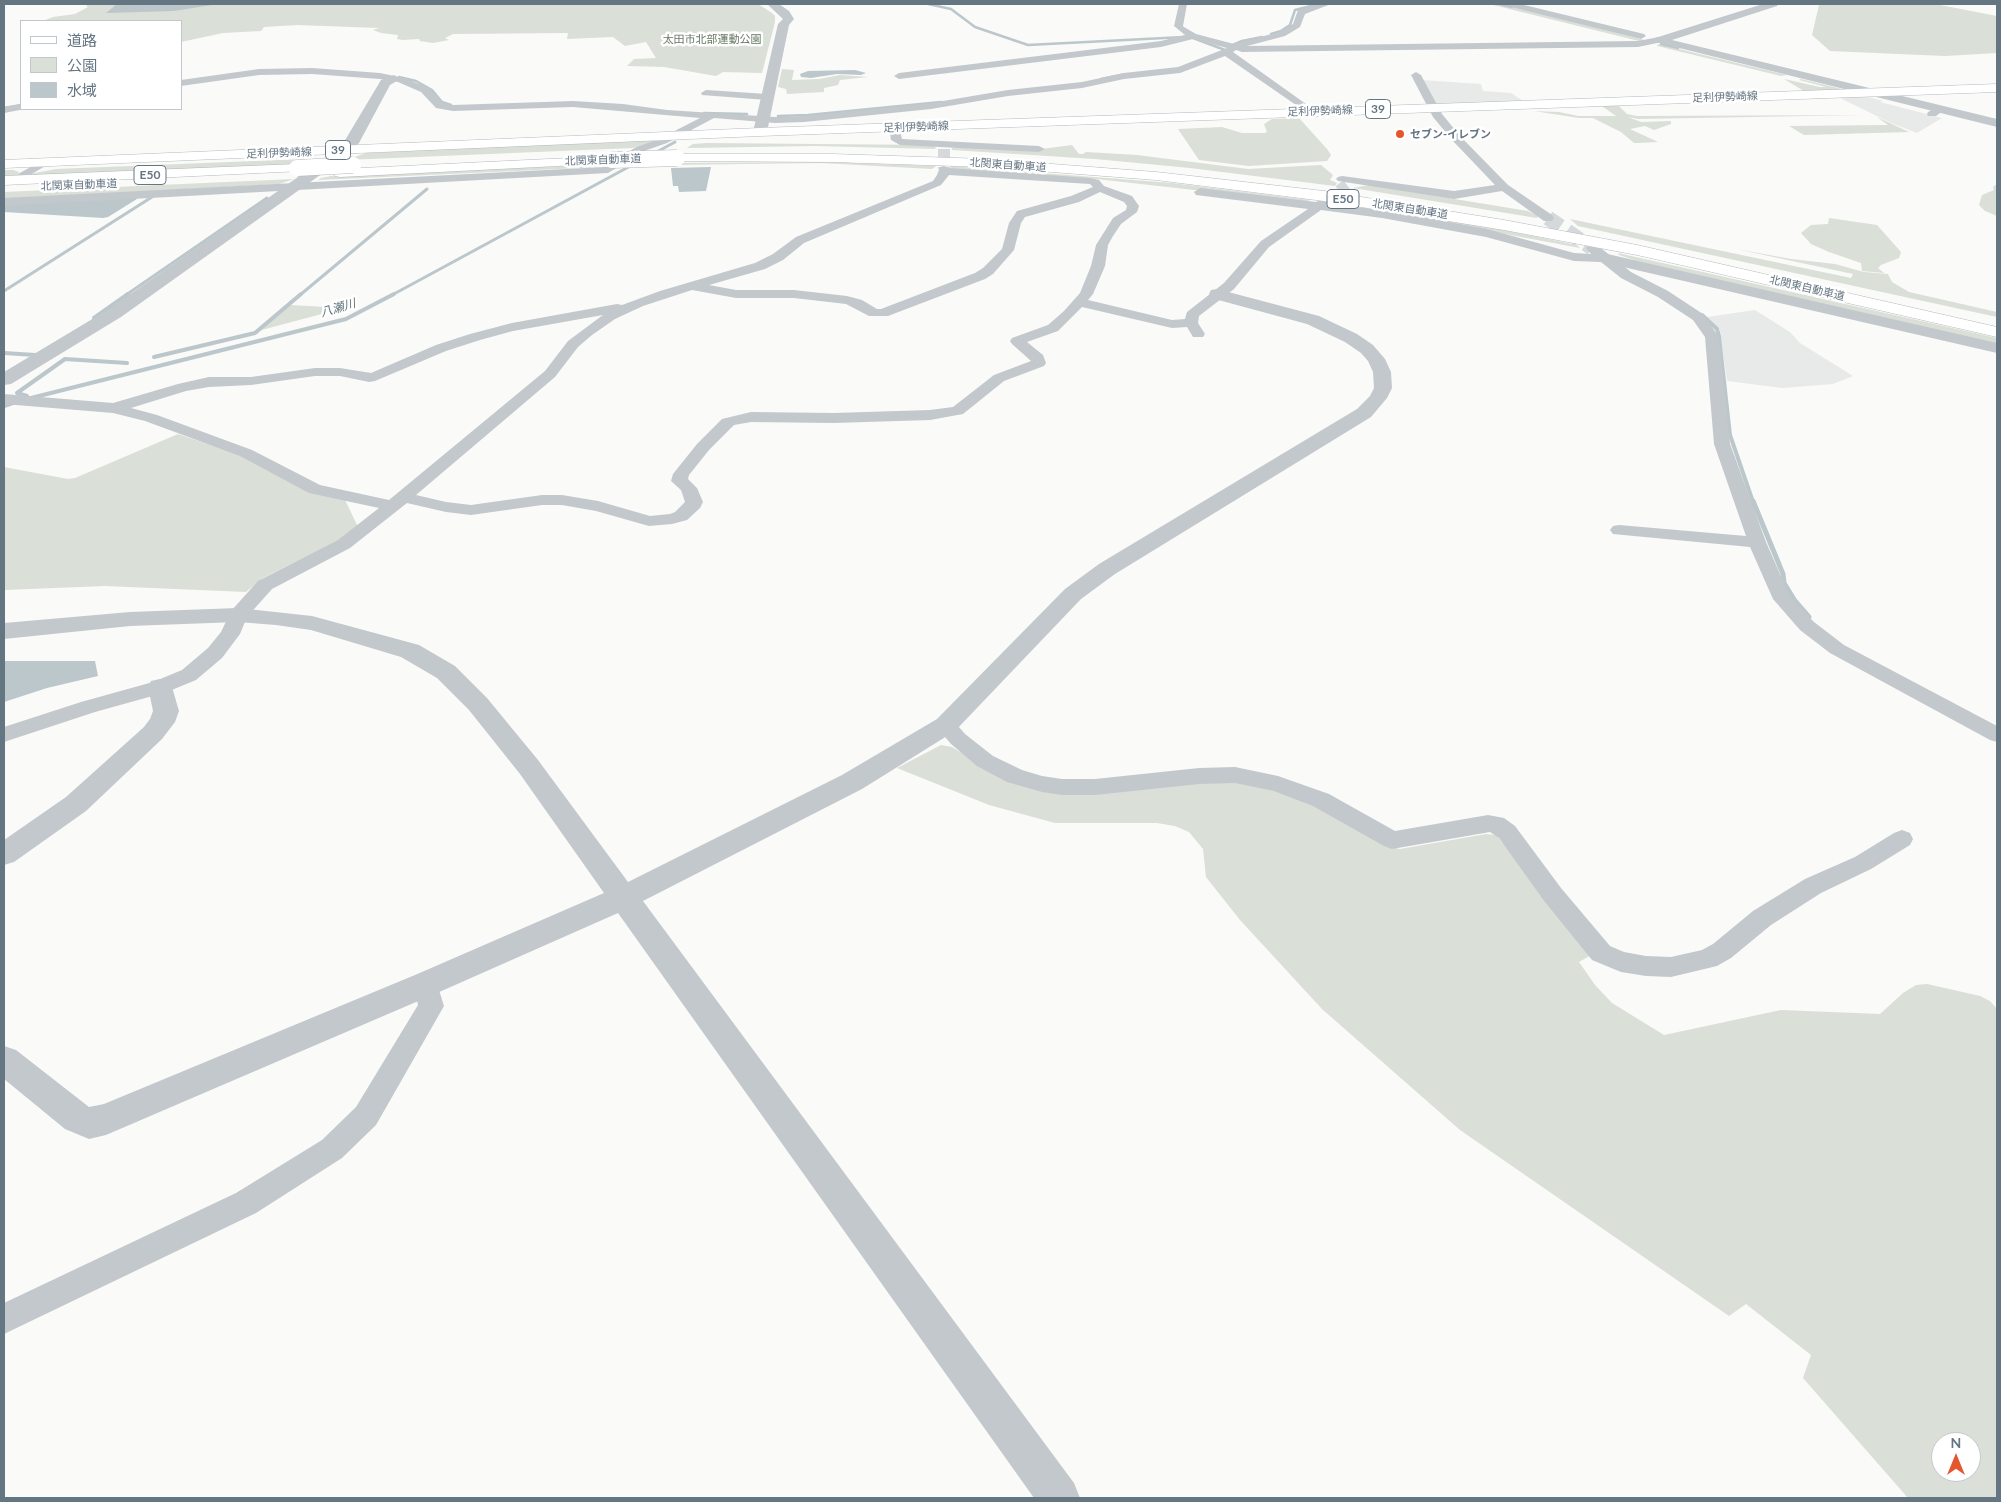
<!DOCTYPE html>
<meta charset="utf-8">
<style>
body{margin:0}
#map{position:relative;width:2001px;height:1502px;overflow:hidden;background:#fafaf8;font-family:Lato,"Noto Sans JP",sans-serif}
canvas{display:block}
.frame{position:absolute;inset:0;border:5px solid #657683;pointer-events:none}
.legend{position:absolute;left:20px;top:20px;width:162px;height:90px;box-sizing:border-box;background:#fff;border:1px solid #c1c8cd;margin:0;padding:6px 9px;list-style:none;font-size:15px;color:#657683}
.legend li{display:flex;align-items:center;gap:10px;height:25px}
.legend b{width:25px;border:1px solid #c1c8cd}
.north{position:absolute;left:1931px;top:1432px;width:50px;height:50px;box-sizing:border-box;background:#fff;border:1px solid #c1c8cd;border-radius:50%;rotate:0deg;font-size:14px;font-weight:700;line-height:20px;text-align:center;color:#657683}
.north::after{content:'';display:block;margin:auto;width:18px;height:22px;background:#e4572e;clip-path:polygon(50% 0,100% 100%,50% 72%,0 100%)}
</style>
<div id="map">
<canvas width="2001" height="1502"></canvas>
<div class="frame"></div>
<ul class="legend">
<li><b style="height:6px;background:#fff"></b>道路</li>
<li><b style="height:14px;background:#dadfd7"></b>公園</li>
<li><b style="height:14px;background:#bbc7cb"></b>水域</li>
</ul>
<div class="north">N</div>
</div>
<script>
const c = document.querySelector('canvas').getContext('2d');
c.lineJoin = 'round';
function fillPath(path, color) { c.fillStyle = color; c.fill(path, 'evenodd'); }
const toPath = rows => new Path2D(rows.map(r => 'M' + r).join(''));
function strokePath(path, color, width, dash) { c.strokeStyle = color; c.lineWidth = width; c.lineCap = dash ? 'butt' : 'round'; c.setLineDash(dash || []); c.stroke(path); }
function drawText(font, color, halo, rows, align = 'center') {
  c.font = font + ' Lato,"Noto Sans JP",sans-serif'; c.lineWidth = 5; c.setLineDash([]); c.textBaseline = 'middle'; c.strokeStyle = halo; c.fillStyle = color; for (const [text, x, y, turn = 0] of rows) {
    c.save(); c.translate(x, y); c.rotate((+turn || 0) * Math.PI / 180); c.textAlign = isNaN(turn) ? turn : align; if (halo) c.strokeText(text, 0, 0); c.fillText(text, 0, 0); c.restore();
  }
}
fillPath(toPath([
 [1422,80,1481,84,1483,91,1511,93,1523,101,1438,104,1432,103],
 [1861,95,1883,101,1880,102,1942,118,1917,133,1891,123,1838,97],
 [1755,310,1790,332,1800,343,1853,376,1833,384,1782,388,1727,381,1720,330,1707,317]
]), '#e8e9e9');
fillPath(toPath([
 [89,4,758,4,772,13,775,16,775,22,762,73,723,72,716,76,664,67,627,66,634,59,656,58,646,42,625,46,613,37,567,39,568,33,453,34,445,38,449,40,433,43,420,41,419,39,403,40,397,39,398,35,381,33,373,30,379,28,297,25,264,27,261,31,223,33,181,42,181,21,43,21,53,17,75,14,88,7,86,6],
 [1489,4,1497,4,1561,18,1648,41,1643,42],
 [1817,4,1935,4,1997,16,1997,53,1945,56,1830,51,1812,35,1819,5],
 [1658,44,1787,75,1781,76,1657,46],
 [782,69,794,70,792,80,819,79,840,75,868,77,840,80,838,85,824,88,824,92,787,94,786,89,778,87],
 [1784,79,1820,87,1826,87,1799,80,1801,79,1846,90,1804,91],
 [1621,103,1624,106,1619,106,1627,114,1637,116,1866,115,1638,119,1628,117,1641,122,1671,121,1671,124,1654,130,1645,126,1630,129,1658,142,1638,143,1634,143,1621,132,1593,118,1579,118,1534,111,1559,112,1578,116,1616,116,1599,104],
 [1877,117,1909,132,1804,135,1789,126,1888,125],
 [1299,118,1327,149,1331,155,1327,161,1249,166,1199,160,1178,129,1222,127,1242,133,1265,133,1267,132,1264,124,1272,119],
 [661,139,632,148,346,160,366,153],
 [707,143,929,145,936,147,935,149,816,146,687,148,693,144],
 [1072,145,1079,154,1083,154,1086,152,1137,155,1248,169,1321,165,1333,175,1330,180,1337,183,1335,186,1190,168,1095,159,952,150,952,148,957,147,1042,149],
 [304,159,315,161,302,164,4,177,4,170,13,170,19,172,18,174,29,174,56,169],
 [819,162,936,166,932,169,821,163,670,165,666,163],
 [609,164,603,167,318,180,321,178,331,176],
 [951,166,1172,183,1311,200,1302,202,1096,179,954,170,950,168],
 [294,179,279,184,4,199,4,192],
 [1997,184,1997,216,1985,211,1979,205,1982,195,1994,190,1993,187],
 [1369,185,1528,211,1538,216,1537,218,1353,188],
 [1332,203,1504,230,1577,245,1580,248,1441,222,1328,205],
 [1829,218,1877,225,1901,252,1899,258,1881,265,1878,268,1884,273,1862,271,1861,263,1829,252,1811,244,1801,233,1811,225,1828,224],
 [1570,219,1851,278,1853,274,1736,249,1791,259,1835,264,1864,272,1888,274,1892,282,1909,292,1997,312,1997,317,1578,226],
 [1618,253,1997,338,1997,344,1637,261,1619,255],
 [290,305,344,308,258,331],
 [178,434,240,455,345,500,358,527,345,537,263,578,246,592,105,586,4,590,4,467,68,479,75,478],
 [941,745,952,747,1001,777,1043,792,1082,794,1237,779,1322,800,1384,845,1400,849,1486,834,1496,835,1593,954,1579,962,1595,985,1612,1003,1664,1035,1781,1010,1880,1014,1903,993,1916,985,1927,984,1980,996,1990,1001,1997,1009,1997,1498,1908,1498,1803,1378,1811,1355,1746,1304,1729,1316,1460,1130,1322,1009,1240,920,1206,877,1203,849,1189,832,1175,826,1157,823,1055,823,989,805,897,768],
 [1941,1442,1971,1442,1971,1472,1941,1472]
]), '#dadfd7');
fillPath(toPath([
 [117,4,218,4,174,11,106,13],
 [855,70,866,73,861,75,837,74,811,78,801,77,800,74,808,71],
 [711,167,706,191,679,192,678,186,673,186,671,168],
 [136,198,137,199,108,217,103,218,4,212,4,204],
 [4,661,95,661,98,676,47,688,4,702]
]), '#bbc7cb');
strokePath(toPath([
 [928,4,951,9,975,27,1028,45,1184,37],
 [1500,4,1512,7],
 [1271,34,1281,31,1290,25,1295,10,1319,4],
 [1193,38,1225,50],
 [1661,44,1678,48],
 [1228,47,1242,41,1262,37],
 [399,77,416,81,432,90,442,102,451,105],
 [1101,79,1126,74],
 [4,108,21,105],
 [704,113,747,114],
 [778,116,808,115,941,102]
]), '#bbc7cb', 2.5);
strokePath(toPath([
 [653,154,675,142],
 [4,291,152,197],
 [126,295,267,198],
 [300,295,427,189],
 [392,295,634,164]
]), '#bbc7cb', 3);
strokePath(toPath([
 [1702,315,1717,329,1719,336,1730,435,1753,502],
 [94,318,128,294],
 [4,353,35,355],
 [154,357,255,333,301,294],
 [27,396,17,393,65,359,127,363],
 [27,399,346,319,394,294],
 [4,406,16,402]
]), '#bbc7cb', 4);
strokePath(toPath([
 [1753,501,1783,574,1784,583,1795,601,1809,617]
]), '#bbc7cb', 5);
strokePath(toPath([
 [944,149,944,169],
 [1325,202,1347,185]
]), '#d5d9db', 12, [12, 6]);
strokePath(toPath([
 [1548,218,1592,248]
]), '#d5d9db', 15, [15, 8]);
const primary = toPath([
 [1997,84,1997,92,760,136,4,168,4,160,760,128,1997,84]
]);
const motorway = toPath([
 [677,154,832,154,987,159,1156,172,1324,191,1504,220,1637,245,1997,327,1997,337,1637,255,1504,230,1324,201,1156,180,987,167,832,162,672,161,670,158,672,155,677,154],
 [612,156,617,157,619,160,617,163,340,177,335,176,333,173,335,170,340,169,612,156],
 [297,164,302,165,304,168,302,171,4,185,4,176,297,164]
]);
strokePath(primary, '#b5babe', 1);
strokePath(motorway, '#b4b9bd', 1);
fillPath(toPath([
 [1179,4,1187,4,1183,26,1184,27,1196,34,1234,44,1279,32,1293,24,1298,10,1319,4,1331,4,1305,14,1300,27,1285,36,1247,46,1638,41,1659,37,1664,40,1662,42,1638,47,1242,52,1236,50,1233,52,1313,109,1314,111,1313,113,1309,114,1225,56,1180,73,1124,79,1082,88,1008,96,931,109,804,122,775,123,714,118,667,143,644,151,608,173,4,206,4,198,605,167,636,147,659,139,700,118,573,107,453,111,436,108,421,92,398,82,380,79,312,74,259,75,181,86,181,80,259,69,312,68,380,73,404,78,429,88,443,103,453,105,573,101,623,104,667,110,775,117,804,116,931,103,1008,90,1082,82,1124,73,1178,67,1227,48,1193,39,1161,47,899,79,894,76,899,73,1161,41,1185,35,1174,26,1179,4],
 [1506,4,1520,4,1644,34,1646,36,1641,39,1507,6,1506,4],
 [1416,72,1421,75,1442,114,1460,136,1508,185,1552,215,1554,218,1552,221,1544,221,1502,191,1454,199,1338,181,1336,179,1338,177,1342,176,1454,191,1495,185,1452,140,1433,117,1411,75,1416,72],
 [706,90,767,94,772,97,767,100,702,95,701,93,706,90],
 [21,104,21,109,25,109,4,113,4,107,21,104],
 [1939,106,1944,109,1943,111,1936,116,1928,116,1927,114,1928,112,1939,106],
 [894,124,899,127,902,139,1039,146,1045,149,1039,152,900,145,891,140,889,127,894,124],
 [45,159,49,160,51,162,49,164,28,176,20,176,18,174,45,159],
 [944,166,949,168,1090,178,1099,180,1104,186,1132,196,1139,206,1137,212,1121,224,1113,236,1108,245,1105,266,1093,294,1088,300,1172,320,1185,319,1187,312,1224,283,1261,241,1308,209,1196,195,1194,192,1200,188,1316,202,1325,198,1329,199,1331,202,1330,204,1382,210,1487,229,1574,253,1591,254,1586,248,1592,244,1597,245,1631,272,1668,291,1703,314,1719,337,1730,444,1766,542,1790,597,1814,622,1844,645,1997,726,1997,742,1990,740,1830,653,1800,630,1773,599,1750,547,1613,534,1610,530,1613,526,1619,525,1746,536,1714,444,1705,337,1693,320,1658,297,1621,278,1601,262,1574,261,1486,237,1382,218,1321,210,1269,247,1234,289,1199,316,1198,323,1205,334,1203,337,1193,337,1187,327,1172,328,1082,307,1058,331,1027,342,1043,355,1046,363,1044,366,1004,381,963,414,930,420,834,423,751,422,734,425,709,450,689,475,688,479,697,488,703,502,700,508,687,520,672,524,649,526,596,511,562,505,542,505,471,515,446,512,407,503,350,548,272,589,247,617,240,634,222,658,196,680,167,692,95,712,4,742,4,727,81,702,153,682,182,670,208,648,221,632,231,611,258,581,338,540,379,508,309,493,240,456,145,421,113,413,4,404,4,394,113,403,178,384,209,377,251,377,315,368,340,368,371,373,436,345,470,334,512,323,617,304,622,305,660,291,755,263,773,254,796,237,933,181,937,175,940,167,944,166],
 [949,175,1090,184,1093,187,1071,196,1017,211,1009,223,1002,249,983,268,975,273,881,309,877,309,862,300,847,296,794,290,736,290,709,285,765,269,783,260,804,243,941,185,949,175],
 [1100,192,1124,202,1127,206,1126,210,1113,218,1096,245,1091,266,1080,293,1064,311,1048,325,1012,338,1010,341,1012,344,1031,361,994,375,953,407,930,410,834,413,751,412,722,419,697,444,673,474,671,481,681,490,685,502,675,512,670,514,650,516,598,501,562,495,542,495,471,505,446,502,416,495,555,377,578,347,592,335,615,319,643,306,692,290,736,298,794,298,846,304,869,316,888,316,985,279,993,274,1014,250,1021,223,1025,217,1079,202,1100,192],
 [603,315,568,341,545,371,389,500,320,485,252,450,157,415,131,408,186,391,209,387,251,385,315,376,340,376,369,382,375,381,446,351,480,340,513,331,603,315],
 [946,718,953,720,965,734,993,756,1022,770,1042,776,1062,779,1095,779,1199,768,1235,767,1278,776,1329,794,1395,831,1488,815,1504,818,1515,826,1561,888,1610,946,1624,952,1646,956,1671,957,1702,950,1713,944,1753,911,1805,879,1855,857,1894,833,1902,830,1910,833,1913,839,1910,845,1871,869,1821,893,1771,925,1731,958,1717,966,1671,977,1646,976,1621,972,1592,960,1545,902,1499,838,1490,832,1392,849,1384,846,1313,806,1274,791,1235,783,1199,784,1095,795,1062,795,1042,792,1007,782,977,766,951,744,939,730,936,725,939,720,946,718],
 [426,973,435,977,444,1006,376,1125,342,1158,256,1213,4,1334,4,1303,236,1193,322,1140,356,1107,418,1005,413,984,417,977,426,973]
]), '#c3c8cc');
fillPath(toPath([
 [767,4,779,4,789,11,794,19,789,25,767,132,760,136,753,132,778,24,783,19,767,4],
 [1763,4,1778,4,1777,6,1672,40,1997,119,1997,127,1655,42,1653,40,1655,38,1763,4],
 [394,75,400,79,390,85,359,143,351,153,121,317,11,384,4,385,4,372,109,309,341,147,381,80,394,75],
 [1603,253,1997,343,1997,353,1597,261,1595,258,1597,255,1603,253],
 [1217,289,1319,316,1357,334,1373,345,1385,359,1391,372,1392,388,1387,398,1371,417,1115,574,1081,599,955,731,862,789,643,901,1074,1483,1080,1498,1034,1498,618,913,437,993,106,1135,89,1139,65,1129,4,1079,4,1046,16,1050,89,1107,104,1104,415,975,604,893,520,774,469,710,437,678,401,657,311,630,276,625,238,622,130,626,4,639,4,623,130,612,238,608,312,616,419,645,455,666,487,698,538,760,628,882,842,775,937,719,1065,589,1099,564,1357,409,1370,396,1374,388,1373,372,1368,361,1361,353,1345,342,1307,324,1211,298,1209,294,1211,290,1217,289],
 [160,679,169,681,172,687,179,711,175,722,162,739,86,811,14,862,4,865,4,840,66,797,144,727,150,719,153,711,148,687,151,681,160,679]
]), '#c3c8cc');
fillPath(primary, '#fff');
fillPath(motorway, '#fff');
const motorwayBridge = toPath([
 [612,160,677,158],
 [297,168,353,165]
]);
strokePath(motorwayBridge, '#b4b9bd', 17, []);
strokePath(motorwayBridge, '#fff', 16);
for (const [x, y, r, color] of [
 [1400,134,5,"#e4572e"]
]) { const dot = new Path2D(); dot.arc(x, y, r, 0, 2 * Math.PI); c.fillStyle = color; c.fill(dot); strokePath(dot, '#fff', 2); }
drawText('11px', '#687a64', '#fff', [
 ["太田市北部運動公園",712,39]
]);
drawText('11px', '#657683', '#fff', [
 ["足利伊勢崎線",1725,97,-2],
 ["足利伊勢崎線",1320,111,-2],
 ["足利伊勢崎線",916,127,-2],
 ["足利伊勢崎線",279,153,-2],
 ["北関東自動車道",603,160,-2],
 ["北関東自動車道",1008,165,4],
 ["北関東自動車道",79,185,-2],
 ["北関東自動車道",1410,209,9],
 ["北関東自動車道",1807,288,13]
]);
drawText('bold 11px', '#657683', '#fff', [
 ["セブン-イレブン",1410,134]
], 'left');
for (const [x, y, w] of [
 [1378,109,25],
 [338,150,25],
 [150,175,32],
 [1343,199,32]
]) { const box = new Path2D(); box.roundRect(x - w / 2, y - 9.5, w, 19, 4); c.fillStyle = '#fff'; c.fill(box); strokePath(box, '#657683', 1); }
drawText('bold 12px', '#657683', null, [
 ["39",1378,109],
 ["39",338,150],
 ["E50",150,175],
 ["E50",1343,199]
]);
drawText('italic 12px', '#60757c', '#fff', [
 ["八瀬川",338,308,-16]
]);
</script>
